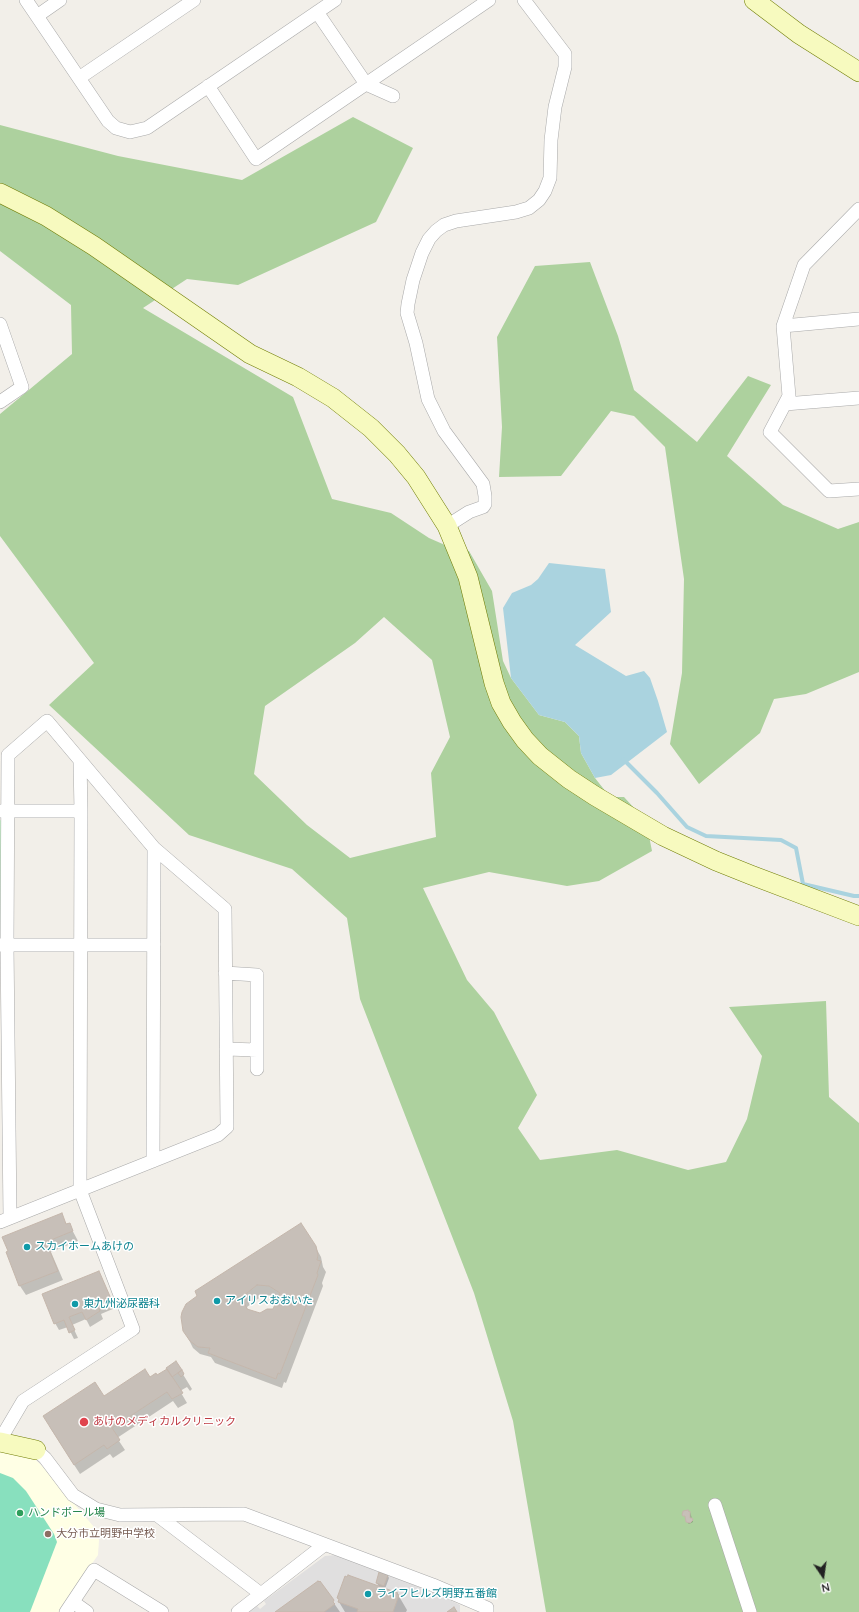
<!DOCTYPE html>
<meta charset="utf-8">
<style>
body{margin:0}
#map{position:relative;width:859px;height:1612px;overflow:hidden;background:#f2efe9;font-family:Quicksand,sans-serif}
canvas{display:block}
.north{position:absolute;left:803px;top:1556px;width:40px;height:40px;-webkit-text-stroke:3px #fff;paint-order:stroke;rotate:167deg;font-size:11px;font-weight:700;line-height:16px;text-align:center;color:#222}
.north::after{content:'';display:block;margin:auto;width:14px;height:18px;background:#222;clip-path:polygon(50% 0,100% 100%,50% 72%,0 100%)}
</style>
<div id="map">
<canvas width="859" height="1612"></canvas>
<div class="north">N</div>
</div>
<script>
const c = document.querySelector('canvas').getContext('2d');
c.lineJoin = 'round';
function fillPath(path, color) { c.fillStyle = color; c.fill(path, 'evenodd'); }
const toPath = rows => new Path2D(rows.map(r => 'M' + r).join(''));
function strokePath(path, color, width, dash) { c.strokeStyle = color; c.lineWidth = width; c.lineCap = dash ? 'butt' : 'round'; c.setLineDash(dash || []); c.stroke(path); }
function drawText(font, color, halo, rows, align = 'center') {
  c.font = font + ' Quicksand,"Noto Sans JP",sans-serif'; c.lineWidth = 3; c.setLineDash([]); c.textBaseline = 'middle'; c.strokeStyle = halo; c.fillStyle = color; for (const [text, x, y, turn = 0] of rows) {
    c.save(); c.translate(x, y); c.rotate((+turn || 0) * Math.PI / 180); c.textAlign = isNaN(turn) ? turn : align; if (halo) c.strokeText(text, 0, 0); c.fillText(text, 0, 0); c.restore();
  }
}
fillPath(toPath([
 [336,1555,438,1594,460,1605,460,1612,249,1612,257,1606,260,1609,266,1604,264,1601,325,1556]
]), '#e0dfdf');
fillPath(toPath([
 [0,1448,31,1456,41,1465,94,1527,99,1540,98,1555,58,1612,0,1612]
]), '#ffffe5');
fillPath(toPath([
 [353,117,413,148,376,222,238,285,187,279,143,308,293,397,332,499,391,513,429,538,445,545,469,551,492,591,503,661,511,678,539,715,565,722,579,736,581,753,595,778,610,797,624,797,646,821,652,851,599,881,567,886,489,872,423,888,467,980,494,1012,537,1095,518,1128,540,1160,617,1150,688,1170,726,1162,747,1119,762,1056,729,1007,826,1001,829,1097,859,1123,859,1612,546,1612,513,1421,474,1293,360,999,347,918,292,869,189,835,49,705,94,663,0,536,0,414,72,354,71,305,0,251,0,125,118,156,242,180],
 [384,617,432,660,450,737,431,773,436,837,350,858,307,825,254,774,265,706,355,643],
 [590,262,618,336,634,390,697,442,748,376,771,385,727,456,783,505,838,529,859,522,859,672,806,694,774,699,760,733,699,784,670,744,682,673,684,579,665,447,634,416,611,411,561,476,499,477,502,427,497,337,535,266]
]), '#add19e');
fillPath(toPath([
 [0,820,2,821,3,935,0,937]
]), '#c8facc');
fillPath(toPath([
 [0,1473,13,1478,26,1491,54,1534,57,1542,30,1612,0,1612]
]), '#88e0be');
fillPath(toPath([
 [549,563,605,569,611,612,575,645,626,676,644,671,650,678,658,701,667,732,611,775,595,778,581,753,579,736,565,722,539,715,511,678,503,608,512,593,531,585,538,579]
]), '#aad3df');
fillPath(toPath([
 [61,1215,67,1225,69,1224,78,1241,51,1252,63,1280,26,1295,20,1286,7,1253],
 [315,1246,321,1257,323,1267,326,1272,322,1283,323,1286,286,1383,284,1382,282,1388,215,1363,211,1357,200,1354,193,1348,184,1330],
 [263,1295,276,1296,279,1298,274,1310,260,1315,248,1310,247,1307],
 [99,1272,115,1308,101,1314,103,1319,90,1327,86,1319,72,1325,78,1338,74,1339,68,1327,59,1330,55,1323],
 [176,1363,192,1389,190,1391,187,1387,180,1391,187,1403,178,1408,173,1401,117,1438,125,1450,113,1458,110,1454,80,1474,49,1426,104,1397,157,1377],
 [690,1512,693,1522,689,1524,687,1522],
 [388,1576,389,1578,385,1589,397,1593,407,1610,406,1612,345,1612,339,1602,379,1587,377,1583],
 [320,1583,340,1612,277,1612]
]), '#0003');
strokePath(toPath([
 [623,759,657,793,687,827,706,836,781,840,796,848,803,884,854,896,859,896]
]), '#aad3df', 4);
const building = toPath([
 [62,1213,66,1224,70,1223,73,1231,46,1242,58,1271,19,1286,6,1252,8,1251,2,1237,62,1213],
 [301,1223,316,1246,318,1255,317,1260,321,1261,317,1273,318,1275,280,1374,278,1373,276,1379,208,1353,210,1348,198,1347,190,1341,183,1331,181,1317,182,1312,186,1304,197,1296,195,1291,301,1223],
 [257,1285,269,1286,280,1293,273,1309,267,1309,260,1313,247,1309,242,1297,257,1285],
 [99,1271,112,1301,98,1307,100,1311,86,1320,82,1312,69,1317,75,1330,69,1333,64,1320,54,1324,42,1294,99,1271],
 [176,1361,182,1370,172,1377,166,1368,176,1361],
 [145,1369,150,1377,156,1373,157,1375,167,1369,183,1393,172,1399,167,1392,112,1428,120,1440,107,1449,104,1445,74,1465,43,1416,95,1382,104,1396,145,1369],
 [182,1370,184,1374,181,1377,178,1373,182,1370],
 [688,1510,689,1512,690,1511,690,1518,692,1518,693,1520,690,1523,686,1522,685,1516,683,1516,682,1515,683,1511,688,1510],
 [379,1572,388,1575,384,1586,376,1583,379,1572],
 [348,1575,398,1593,397,1594,399,1595,393,1612,357,1612,358,1609,338,1602,339,1599,337,1598,345,1576,347,1577,348,1575],
 [318,1581,319,1582,320,1581,334,1600,333,1602,335,1604,324,1612,275,1612,318,1581],
 [454,1607,457,1612,447,1612,454,1607]
]);
fillPath(building, '#c7bfb8');
strokePath(building, '#c4b6ab', 1);
const street = toPath([
 [26,0,108,121,116,128,130,132,147,128,335,0],
 [317,12,366,84,393,96],
 [37,16,60,0],
 [79,78,194,0],
 [208,86,256,159,489,0],
 [859,209,804,265,783,326,789,396,770,432,829,491,859,489],
 [0,324,22,387,0,402],
 [783,326,859,319],
 [785,404,859,398],
 [447,526,469,512,483,507,485,504,485,496,483,484,444,431,428,399,416,343,407,313,408,304,413,280,422,253,429,239,436,231,444,225,456,221,516,212,529,208,539,200,545,191,550,178,551,140,555,107,565,67,565,54,524,0],
 [0,811,81,811],
 [0,945,154,945],
 [225,973,257,975,257,1069],
 [226,1049,257,1050],
 [153,1161,154,848],
 [0,1222,80,1190,218,1135,227,1127,225,909,154,848,47,721,8,755,7,945,10,1218],
 [0,1440,23,1401,133,1329,80,1190,81,811,80,761],
 [36,1450,45,1458,73,1495,96,1509,120,1515,244,1514,433,1585,487,1608,487,1612],
 [715,1505,750,1612],
 [157,1515,261,1594],
 [73,1602,87,1612],
 [66,1612,94,1570,162,1612],
 [238,1612,324,1545]
]);
const secondary = toPath([
 [754,0,799,34,859,72],
 [0,193,46,216,94,246,250,354,298,377,333,398,371,428,397,454,416,477,447,526,468,577,494,683,501,703,512,722,525,740,540,756,569,779,595,796,663,836,716,861,751,875,859,916],
 [0,1442,36,1450]
]);
strokePath(street, '#a9a9a9', 14);
strokePath(secondary, '#707d05', 20);
strokePath(street, '#fff', 13);
strokePath(secondary, '#f7fabf', 19);
for (const [x, y, r, color] of [
 [27,1247,4,"#0f9aa8"],
 [217,1301,4,"#0f9aa8"],
 [75,1304,4,"#0f9aa8"],
 [84,1422,5,"#e0444e"],
 [20,1513,4,"#2e9e5b"],
 [48,1534,4,"#8d6e63"],
 [368,1594,4,"#0f9aa8"]
]) { const dot = new Path2D(); dot.arc(x, y, r, 0, 2 * Math.PI); c.fillStyle = color; c.fill(dot); strokePath(dot, '#fff', 1.5); }
drawText('11px', '#0d838f', '#fff', [
 ["スカイホームあけの",35,1247],
 ["アイリスおおいた",225,1301],
 ["東九州泌尿器科",83,1304],
 ["ライフヒルズ明野五番館",376,1594]
], 'left');
drawText('11px', '#be3a42', '#fff', [
 ["あけのメディカルクリニック",93,1422]
], 'left');
drawText('11px', '#27864d', '#fff', [
 ["ハンドボール場",28,1513]
], 'left');
drawText('11px', '#785e54', '#fff', [
 ["大分市立明野中学校",56,1534]
], 'left');
</script>
